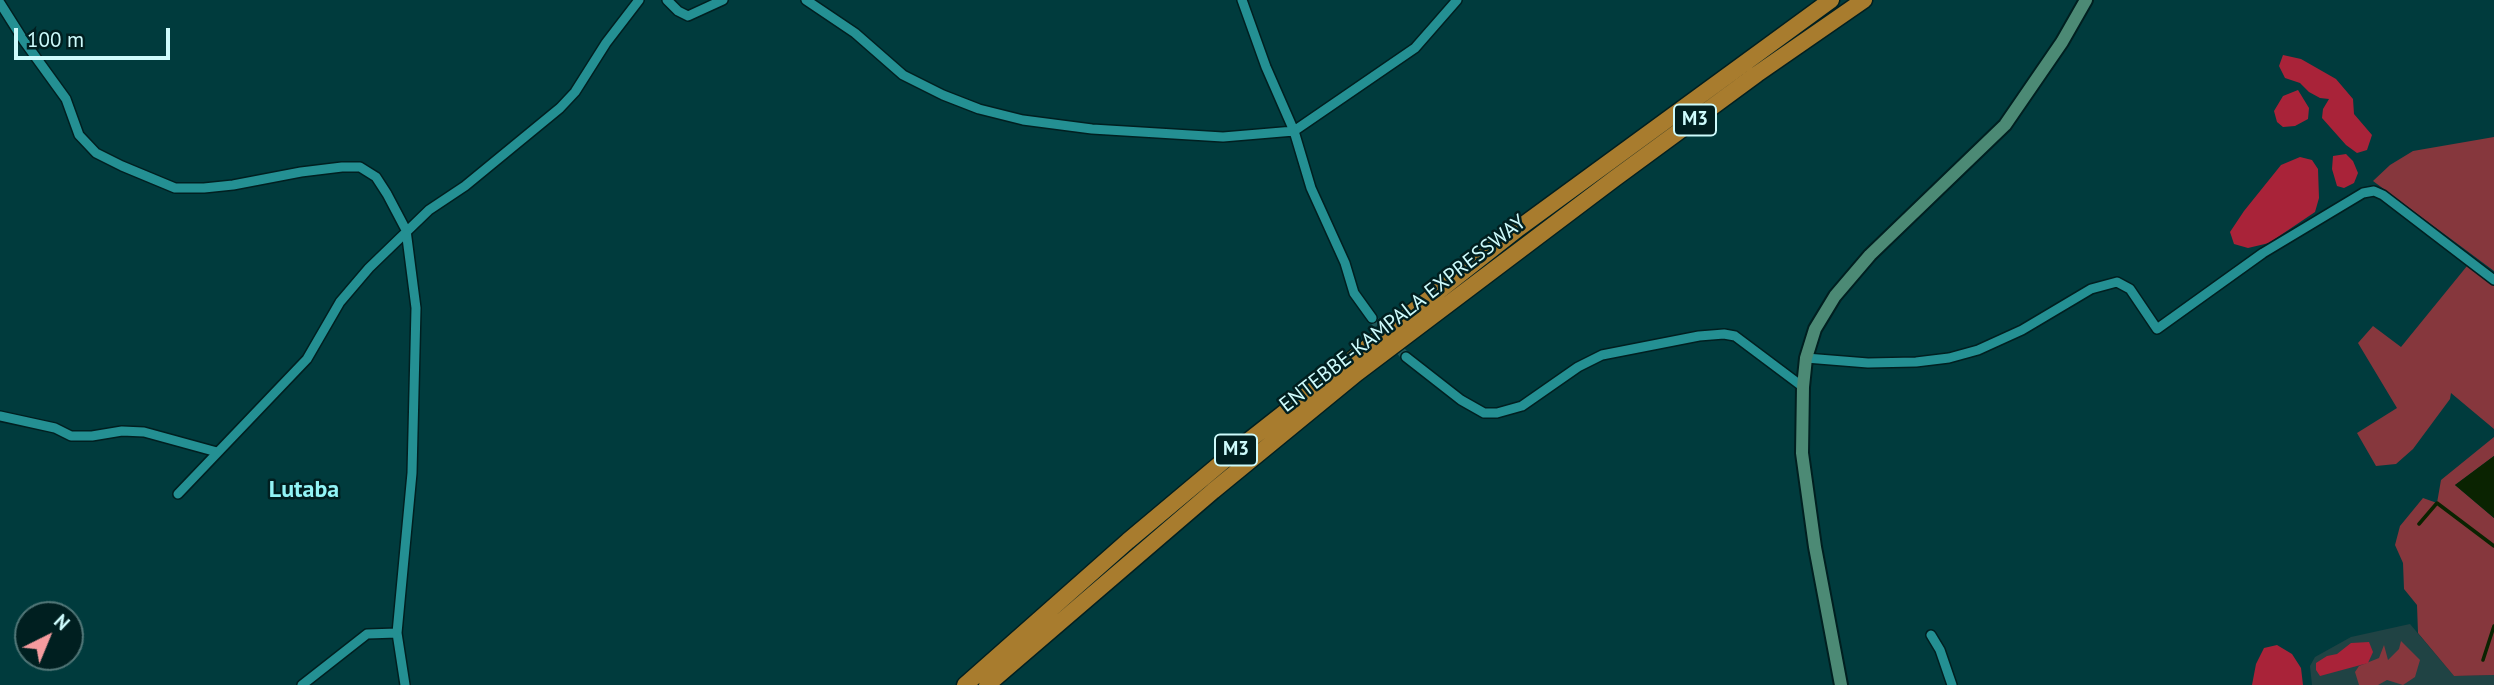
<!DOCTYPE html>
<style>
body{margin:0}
#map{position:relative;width:2494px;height:685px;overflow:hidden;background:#003b3d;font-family:"PT Sans",sans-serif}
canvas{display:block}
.north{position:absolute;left:14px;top:601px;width:70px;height:70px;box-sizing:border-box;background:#001f20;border:2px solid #527778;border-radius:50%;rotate:43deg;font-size:19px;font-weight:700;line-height:28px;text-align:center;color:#cefbfc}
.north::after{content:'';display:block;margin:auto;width:24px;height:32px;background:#f59b9e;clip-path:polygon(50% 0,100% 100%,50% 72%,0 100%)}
.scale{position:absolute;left:14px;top:28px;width:156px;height:32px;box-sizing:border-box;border:4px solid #cefbfc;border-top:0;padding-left:9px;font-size:21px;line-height:24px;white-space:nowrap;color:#cefbfc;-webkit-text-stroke:5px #001f20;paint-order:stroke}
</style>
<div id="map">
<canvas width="2494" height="685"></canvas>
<div class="north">N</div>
<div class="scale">100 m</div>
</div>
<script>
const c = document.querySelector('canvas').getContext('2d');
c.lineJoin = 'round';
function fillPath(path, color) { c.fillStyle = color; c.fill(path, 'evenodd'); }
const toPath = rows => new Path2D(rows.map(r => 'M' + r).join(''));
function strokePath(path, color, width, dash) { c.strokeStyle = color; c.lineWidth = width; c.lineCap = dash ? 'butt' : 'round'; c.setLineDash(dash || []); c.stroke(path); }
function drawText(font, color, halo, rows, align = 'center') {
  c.font = font + ' "PT Sans",sans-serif'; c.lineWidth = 5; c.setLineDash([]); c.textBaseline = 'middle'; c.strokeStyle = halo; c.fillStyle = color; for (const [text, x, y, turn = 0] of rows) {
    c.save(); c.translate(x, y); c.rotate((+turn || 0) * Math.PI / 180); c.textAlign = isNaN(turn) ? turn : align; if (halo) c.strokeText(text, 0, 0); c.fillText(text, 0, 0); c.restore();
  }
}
fillPath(toPath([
 [2410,624,2454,676,2494,675,2494,685,2312,685,2310,666,2315,657,2351,637]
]), '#204344');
fillPath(toPath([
 [2494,137,2494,271,2373,181,2390,165,2413,151],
 [2467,266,2494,285,2494,429,2451,393,2450,399,2413,449,2396,464,2376,466,2357,433,2397,408,2358,343,2373,326,2401,347],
 [2494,437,2494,456,2455,485,2494,518,2494,675,2454,676,2418,633,2417,605,2404,589,2403,563,2395,545,2400,526,2423,498,2437,503,2441,480],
 [2401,641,2420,660,2415,677,2403,685,2387,680,2378,685,2359,685,2355,672,2359,666,2379,658,2384,645,2388,660,2399,649]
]), '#86373d');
fillPath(toPath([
 [2283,55,2301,59,2336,79,2353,99,2354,114,2372,135,2367,150,2357,153,2346,145,2322,118,2323,109,2329,99,2320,98,2309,92,2300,83,2285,78,2279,66],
 [2298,90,2309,108,2308,119,2295,126,2283,127,2277,122,2274,111,2283,96],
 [2346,154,2353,161,2358,173,2354,183,2344,188,2337,186,2332,169,2333,156],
 [2300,157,2312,160,2318,169,2319,198,2315,212,2269,243,2248,248,2234,244,2230,232,2244,211,2281,165],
 [2369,642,2373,652,2368,663,2320,676,2316,670,2316,663,2327,656,2337,654,2351,643],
 [2277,645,2292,654,2301,668,2303,685,2252,685,2256,664,2264,648]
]), '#a92339');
fillPath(toPath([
 [2494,456,2494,518,2455,485]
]), '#0a2301');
strokePath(toPath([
 [2419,524,2437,503,2494,546],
 [2483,660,2494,626]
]), '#0a2301', 3.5);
strokePath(toPath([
 [1372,318,1406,357]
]), '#1f585a', 9, [9, 4.5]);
const street = toPath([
 [667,0,678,11,688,16,723,0],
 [806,0,855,33,903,75,943,95,979,109,1023,120,1092,129,1223,137,1294,131,1415,48,1457,0],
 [1242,0,1266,67,1294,131,1311,188,1345,263,1354,293,1372,318],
 [0,3,24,41,66,99,79,135,96,153,122,166,175,188,204,188,233,185,301,172,342,167,360,167,376,177,387,194,406,230,416,308,412,473,397,633,405,685],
 [1406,357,1461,400,1484,413,1497,413,1522,406,1578,367,1602,355,1699,336,1724,334,1735,336,1803,387],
 [1806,358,1868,363,1916,362,1949,358,1978,350,2022,330,2091,289,2117,282,2130,289,2157,329,2263,253,2363,193,2374,191,2383,195,2494,280],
 [0,416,55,428,71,436,92,436,122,431,144,432,217,452],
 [178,494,307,359,340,302,369,268,429,210,465,186,560,108,575,92,606,43,639,0],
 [1931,635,1940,650,1952,685],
 [302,685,367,634,397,633]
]);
const secondary = toPath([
 [1841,685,1815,547,1802,453,1803,387,1806,358,1815,329,1835,296,1870,255,2005,125,2062,42,2086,0]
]);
const highway = toPath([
 [965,685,1128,541,1233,453,1519,228,1831,0],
 [987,685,1213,491,1357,373,1614,179,1757,74,1864,0]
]);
strokePath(street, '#001f20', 12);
strokePath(secondary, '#001f20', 16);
strokePath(highway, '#001f20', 19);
strokePath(street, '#249093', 9);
strokePath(secondary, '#4c8a75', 12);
strokePath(highway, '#a87c2e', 16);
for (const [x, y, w] of [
 [1695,120,42],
 [1236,450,42]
]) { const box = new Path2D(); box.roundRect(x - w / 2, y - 15.5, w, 31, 5); c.fillStyle = '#001f20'; c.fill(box); strokePath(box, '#cefbfc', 2); }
drawText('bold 19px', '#cefbfc', null, [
 ["M3",1695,120],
 ["M3",1236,450]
]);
drawText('21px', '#cefbfc', '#001f20', [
 ["ENTEBBE-KAMPALA EXPRESSWAY",1403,314,-38]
]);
drawText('bold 24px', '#92f4f6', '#001f20', [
 ["Lutaba",304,490]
]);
</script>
